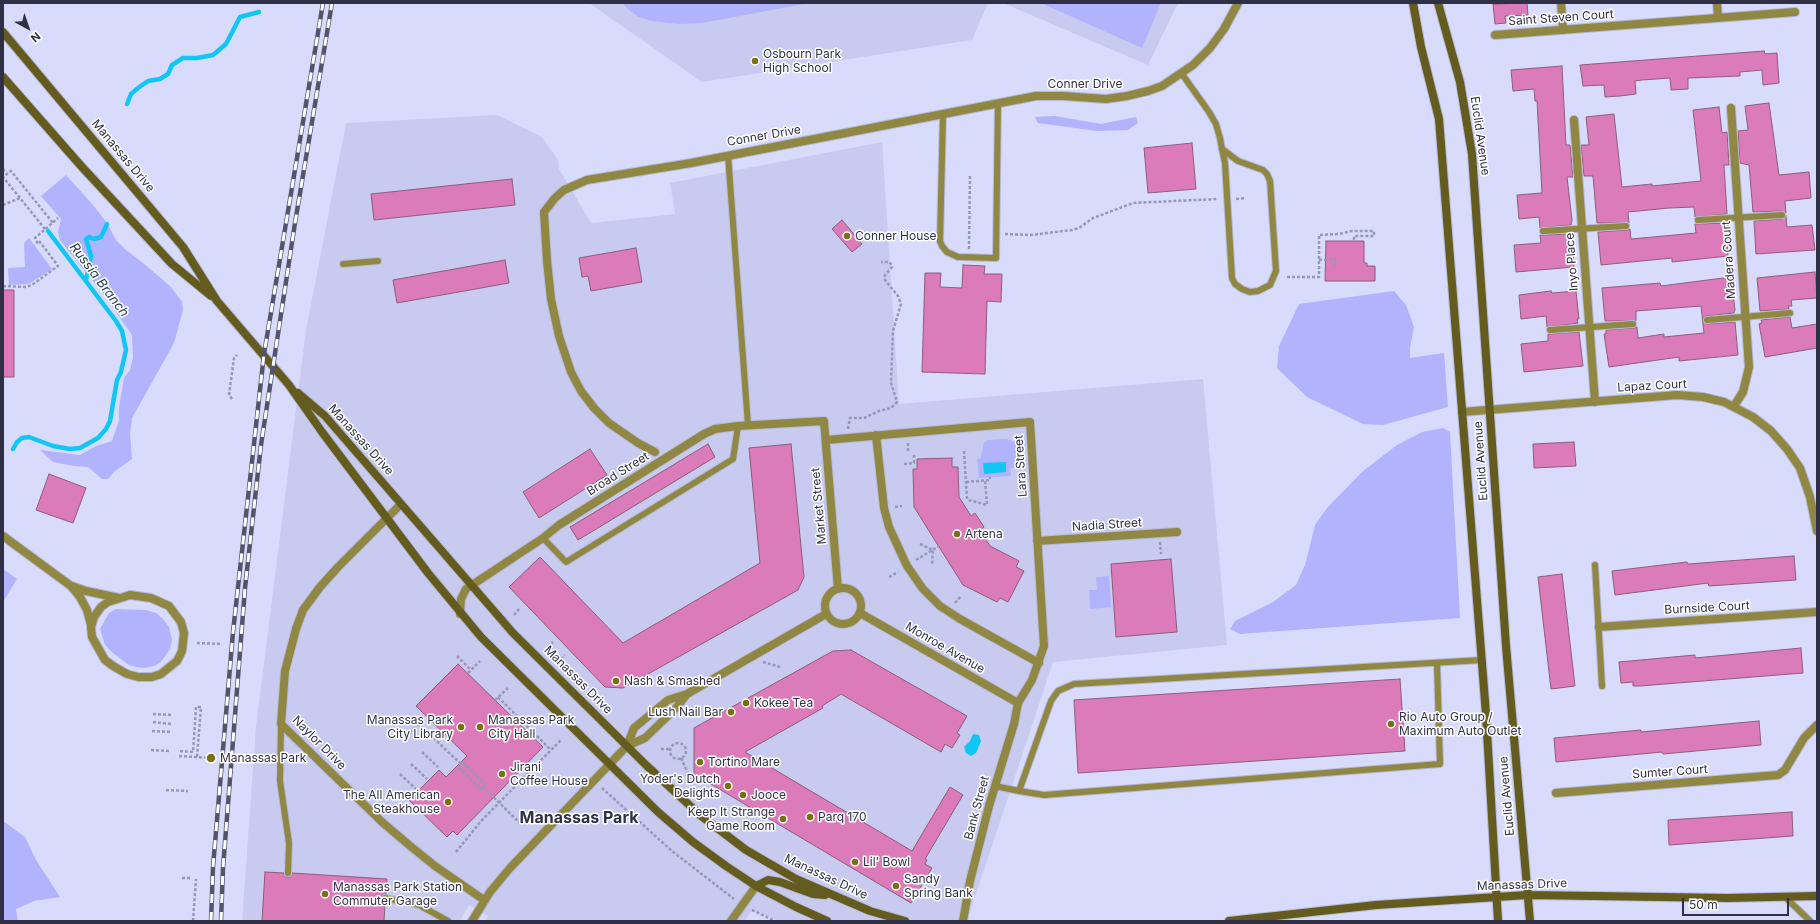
<!DOCTYPE html>
<style>
body{margin:0}
#map{position:relative;width:1820px;height:924px;overflow:hidden;background:#d9dbfc;font-family:Inter,sans-serif}
canvas{display:block}
.frame{position:absolute;inset:0;border:4px solid #2f3045;pointer-events:none}
.north{position:absolute;left:8px;top:8px;width:40px;height:40px;-webkit-text-stroke:3px #fff;paint-order:stroke;rotate:140deg;font-size:11px;font-weight:700;line-height:16px;text-align:center;color:#2f3045}
.north::after{content:'';display:block;margin:auto;width:14px;height:18px;background:#2f3045;clip-path:polygon(50% 0,100% 100%,50% 72%,0 100%)}
.scale{position:absolute;left:1682px;top:898px;width:107px;height:18px;box-sizing:border-box;border:2px solid #2f3045;border-top:0;padding-left:5px;font-size:12px;line-height:14px;white-space:nowrap;color:#2f3045;-webkit-text-stroke:3px #fff;paint-order:stroke}
</style>
<div id="map">
<canvas width="1820" height="924"></canvas>
<div class="frame"></div>
<div class="north">N</div>
<div class="scale">50 m</div>
</div>
<script>
const c = document.querySelector('canvas').getContext('2d');
c.lineJoin = 'round';
function fillPath(path, color) { c.fillStyle = color; c.fill(path, 'evenodd'); }
const toPath = rows => new Path2D(rows.map(r => 'M' + r).join(''));
function strokePath(path, color, width, dash) { c.strokeStyle = color; c.lineWidth = width; c.lineCap = dash ? 'butt' : 'round'; c.setLineDash(dash || []); c.stroke(path); }
function drawText(font, color, halo, rows, align = 'center') {
  c.font = font + ' Inter,sans-serif'; c.lineWidth = 3; c.setLineDash([]); c.textBaseline = 'middle'; c.strokeStyle = halo; c.fillStyle = color; for (const [text, x, y, turn = 0] of rows) {
    c.save(); c.translate(x, y); c.rotate((+turn || 0) * Math.PI / 180); c.textAlign = isNaN(turn) ? turn : align; if (halo) c.strokeText(text, 0, 0); c.fillText(text, 0, 0); c.restore();
  }
}
fillPath(toPath([
 [589,3,988,3,972,40,702,82],
 [1003,3,1178,3,1148,65],
 [497,115,542,137,558,160,559,169,591,223,675,214,670,183,882,142,899,404,1203,379,1227,645,1053,662,967,921,780,921,752,910,745,921,486,921,488,916,469,905,460,921,242,921,256,726,306,330,346,123]
]), '#c8cbef');
fillPath(toPath([
 [622,3,809,3,702,23,679,24,651,21,639,17,629,10],
 [1041,3,1161,3,1142,48],
 [1055,116,1101,124,1136,117,1138,123,1128,130,1097,131,1038,123,1035,117],
 [66,175,93,205,107,223,116,240,126,250,143,263,171,287,182,302,183,310,174,343,132,418,130,434,132,459,115,471,108,479,102,479,88,467,74,466,53,462,40,450,80,455,96,446,112,441,119,420,119,407,124,378,130,370,133,358,132,335,104,295,60,240,58,232,61,219,41,196],
 [29,238,52,269,29,284,9,285,8,268,25,267,24,243],
 [1394,291,1406,305,1414,327,1410,348,1410,358,1444,353,1448,407,1383,425,1363,424,1307,397,1277,368,1279,346,1299,304],
 [1443,428,1450,432,1460,618,1240,634,1230,629,1235,621,1273,602,1296,585,1305,565,1315,525,1327,508,1363,471,1397,445,1422,432],
 [1007,439,1016,443,1019,447,1021,468,1010,468,1011,476,979,478,977,459,981,458,984,443,988,440],
 [3,569,17,579,3,602],
 [1109,576,1111,607,1090,609,1089,590,1097,590,1096,577],
 [116,609,146,610,156,613,163,619,169,627,172,640,170,649,161,662,154,666,145,668,136,667,129,665,113,653,105,645,100,629,109,613],
 [3,821,25,837,36,860,60,897,34,901,16,909,18,921,3,921]
]), '#b1b3fd');
fillPath(toPath([
 [1006,462,1006,472,984,474,983,463],
 [973,734,979,735,981,741,976,753,971,756,966,753,964,747,970,741]
]), '#12c6f4');
strokePath(toPath([
 [127,104,131,94,138,88,148,81,160,79,168,74,172,65,183,58,197,58,213,55,226,44,240,17,259,12],
 [86,280,91,256,86,239,89,237,94,239,101,237,107,224],
 [13,449,17,442,22,438,29,437,53,446,70,449,80,448,98,438,106,429,110,421,117,380,121,372,126,350,122,331,116,321,48,231]
]), '#12c6f4', 4.5);
const building = toPath([
 [1527,3,1528,15,1505,16,1506,23,1495,24,1493,4,1527,3],
 [1764,51,1765,54,1777,53,1779,83,1763,85,1762,70,1740,72,1740,76,1688,78,1688,89,1671,90,1670,78,1642,80,1635,81,1636,94,1620,96,1605,97,1604,85,1583,86,1580,65,1764,51],
 [1562,66,1566,145,1570,145,1573,177,1567,177,1572,220,1571,225,1540,228,1539,217,1519,219,1517,195,1542,193,1537,101,1535,101,1534,89,1513,91,1511,70,1562,66],
 [1769,103,1779,175,1809,172,1811,198,1785,201,1786,213,1782,211,1753,212,1749,165,1740,163,1738,131,1748,130,1745,106,1769,103],
 [1719,107,1722,133,1727,132,1729,165,1724,165,1727,214,1695,217,1694,207,1669,208,1628,212,1629,223,1597,223,1593,176,1584,176,1581,145,1589,145,1586,117,1614,114,1622,187,1652,184,1652,186,1701,181,1693,110,1719,107],
 [1192,143,1196,189,1148,193,1144,148,1192,143],
 [512,179,515,205,374,220,371,194,512,179],
 [1786,216,1787,227,1812,225,1815,250,1756,254,1754,221,1782,219,1786,216],
 [842,220,862,244,852,252,832,229,842,220],
 [1728,223,1730,243,1727,243,1728,256,1672,262,1672,258,1601,265,1598,232,1626,230,1630,229,1631,239,1696,233,1695,224,1728,223],
 [1572,234,1574,267,1516,272,1514,245,1541,243,1540,235,1572,234],
 [1326,241,1364,241,1364,263,1367,263,1367,266,1375,266,1375,281,1325,281,1326,241],
 [636,248,642,282,591,291,588,276,582,277,579,258,636,248],
 [505,260,509,283,397,303,393,280,505,260],
 [963,265,985,266,984,274,1002,274,1001,302,987,301,985,374,922,372,925,273,941,273,940,287,962,288,963,265],
 [1815,272,1817,298,1791,300,1792,306,1788,306,1789,309,1760,311,1757,278,1815,272],
 [1731,277,1735,310,1734,313,1706,316,1703,318,1703,321,1707,324,1735,322,1738,355,1679,361,1679,357,1609,367,1604,334,1606,334,1606,330,1633,328,1637,327,1638,338,1664,334,1664,337,1704,333,1701,306,1636,311,1636,321,1605,321,1602,288,1660,283,1661,286,1731,277],
 [3,290,14,290,14,377,3,377,3,290],
 [1551,291,1552,293,1576,291,1579,319,1577,319,1578,323,1547,327,1546,316,1521,319,1519,295,1551,291],
 [1790,317,1792,328,1817,324,1817,348,1765,357,1759,324,1762,323,1761,320,1790,317],
 [1579,332,1583,366,1524,372,1521,344,1548,341,1548,334,1579,332],
 [1574,442,1576,466,1534,468,1533,444,1574,442],
 [708,444,715,457,578,540,570,527,708,444],
 [791,444,804,577,798,590,623,688,605,687,509,587,540,557,623,643,760,563,749,448,791,444],
 [590,449,607,475,539,518,523,492,590,449],
 [952,458,952,467,958,467,959,497,971,516,975,513,984,527,980,530,990,546,1019,561,1016,567,1024,571,1008,602,1000,598,997,602,963,585,914,507,913,469,917,469,917,459,952,458],
 [49,474,86,488,73,523,36,510,49,474],
 [1794,556,1796,580,1709,586,1708,583,1615,595,1612,571,1687,562,1688,564,1794,556],
 [1171,559,1177,632,1116,637,1111,564,1171,559],
 [1562,574,1575,686,1551,689,1538,577,1562,574],
 [1801,648,1803,673,1640,686,1633,686,1633,682,1621,683,1619,662,1695,655,1695,658,1801,648],
 [851,650,967,716,957,733,960,735,952,748,945,744,941,752,841,694,822,706,823,708,745,752,912,851,950,787,963,795,925,859,927,860,925,864,932,868,911,903,694,774,694,728,833,651,851,650],
 [458,664,543,747,457,835,453,831,447,837,409,800,439,770,446,777,467,756,416,706,458,664],
 [1400,679,1405,751,1078,773,1074,700,1400,679],
 [1759,721,1761,745,1663,754,1662,752,1556,762,1554,738,1641,730,1641,732,1759,721],
 [1792,812,1793,836,1669,845,1668,820,1792,812],
 [265,872,284,873,287,877,290,877,292,873,387,879,386,894,382,895,381,897,382,901,385,903,384,921,262,921,265,872]
]);
fillPath(building, '#dc7bb9');
strokePath(building, '#8d5d7b', 1);
const lane = toPath([
 [1182,74,1209,112,1216,124,1220,138,1222,149,1225,163,1232,278,1235,284,1242,289,1250,292,1258,291,1270,285,1276,271,1270,181,1267,174,1263,170,1238,161,1222,149],
 [943,114,940,241,942,246,947,252,958,257,996,258,998,103],
 [728,155,748,425],
 [1698,220,1782,215],
 [1543,231,1626,226],
 [343,264,378,261],
 [1707,320,1790,313],
 [1550,330,1633,324],
 [543,538,566,562,733,459,738,426],
 [1595,565,1602,686],
 [281,724,280,781,289,843,288,873],
 [995,786,1019,791,1051,701,1058,691,1074,684,1482,660],
 [1019,791,1044,795,1440,764,1437,663],
 [1785,897,1810,921],
 [385,898,419,905,448,921]
]);
const street = toPath([
 [1561,3,1563,30],
 [1717,3,1718,18],
 [1495,35,1795,12],
 [1731,108,1749,367,1743,392,1734,406],
 [1574,120,1595,402],
 [1462,412,1677,395,1703,397,1724,402,1753,417,1771,431,1787,449,1800,468,1810,497,1817,531],
 [876,435,884,508,889,527,907,566,923,589,940,606,960,619,1039,663],
 [826,440,1030,422,1044,646,1032,680,1018,703,1014,724,989,806,970,881,963,921],
 [655,452,638,443,609,423,594,408,581,391,571,372,559,336,551,299,547,261,544,212,555,198,564,190,587,180,691,163,1036,96,1063,96,1106,99,1127,96,1148,91,1162,86,1193,65,1210,48,1224,29,1238,3],
 [401,504,338,567,320,587,303,610,296,629,285,671,281,724,382,822,409,845,435,866,484,900],
 [3,536,71,586,80,597,87,610,91,625],
 [1037,541,1177,532],
 [72,586,86,591,119,598],
 '825 606a18 18 0 1 1 36 0a18 18 0 1 1-36 0Z',
 [130,595,151,598,169,606,181,622,184,633,182,651,177,661,161,674,152,677,138,677,127,674,113,666,105,660,92,637,91,627,94,617,101,607,108,602,130,595],
 [860,613,1018,703],
 [460,614,461,599,466,589,543,538,559,525,704,434,715,429,738,426,824,421,838,589],
 [1599,627,1817,612],
 [627,746,645,738,676,708,687,694],
 [1556,793,1778,775,1785,770,1804,738,1817,725],
 [472,921,490,892,510,868,627,746,634,728,668,700,687,694,826,614],
 [731,921,756,886]
]);
const secondary = toPath([
 [1413,3,1421,47,1439,119,1486,714,1498,921],
 [1438,3,1460,82,1472,154,1506,646,1530,921],
 [3,32,183,247,217,301,289,385,322,432,428,573,481,637,658,812,693,842,726,866,756,886,796,907,827,921],
 [3,77,82,167,172,264,211,296],
 [298,393,325,416,513,633,647,766,700,815,746,850,796,879,870,911,905,921],
 [756,886,768,880,780,882,813,894,825,895],
 [1229,921,1376,905,1527,895,1727,898,1817,896]
]);
strokePath(lane, '#b7b9d7', 8);
strokePath(street, '#b7b9d7', 10);
strokePath(secondary, '#b7b9d7', 10);
strokePath(toPath([
 [3,169,7,174],
 [1236,199,1246,198],
 [3,205,20,198],
 [45,229,3,177,11,171,53,223],
 [1005,234,1031,235,1072,230,1079,228,1093,218,1133,203,1217,199],
 [969,249,970,175],
 [1319,260,1335,259,1335,266],
 [1287,277,1319,277,1319,235,1339,234,1352,231,1374,231,1374,236,1354,236,1354,241],
 [3,286,26,287,32,285,58,266,40,242,38,244,35,238,58,218],
 [232,399,229,395,234,358,237,355],
 [848,429,850,418,864,418,879,411,891,408,897,402,891,383,893,331,901,304,898,296,885,280,885,275,892,267,892,265,889,262,881,262],
 [908,443,908,452],
 [964,451,967,499,969,500,987,505,985,480],
 [904,464,914,463,914,455],
 [966,482,990,480,990,477],
 [895,507,902,506],
 [1160,542,1161,554],
 [920,544,933,550,932,564],
 [916,560,939,546],
 [889,577,898,572],
 [955,603,961,596],
 [514,615,519,609],
 [197,643,221,644],
 [548,647,553,642],
 [457,656,471,670],
 [561,659,565,655],
 [763,662,780,667],
 [468,673,480,661],
 [498,697,551,750],
 [495,700,508,688],
 [153,714,172,715],
 [153,722,171,724],
 [152,731,170,732],
 [426,731,461,764],
 [406,736,422,721],
 '670 751a8 8 0 1 1 16 0a8 8 0 1 1-16 0Z',
 [661,749,670,749],
 [151,750,169,751],
 [180,751,193,752,196,707,201,707,197,757],
 [422,752,438,767],
 [179,756,211,758],
 [681,758,691,780],
 [463,762,485,784,481,789,458,767,463,762],
 [411,764,427,779],
 [400,774,416,789],
 [483,787,521,824],
 [602,788,672,851,734,899],
 [166,790,188,791],
 [456,852,482,820,561,740],
 [182,878,192,878],
 [752,910,775,921],
 [193,921,196,879]
]), '#9798b5', 2.5, [3, 2]);
strokePath(lane, '#8f8742', 6);
strokePath(street, '#8f8742', 8);
strokePath(secondary, '#635c1e', 8);
const rail = toPath([
 [211,921,213,867,233,632,264,354,323,3],
 [221,921,223,868,245,588,261,445,295,223,332,3]
]);
strokePath(rail, '#53546b', 4.5);
strokePath(rail, '#fff', 3, [9]);
for (const [x, y, r, color] of [
 [755,61,4,"#7b700f"],
 [847,236,4,"#7b700f"],
 [957,534,4,"#7b700f"],
 [616,681,4,"#7b700f"],
 [746,703,4,"#7b700f"],
 [731,712,4,"#7b700f"],
 [1391,724,4,"#7b700f"],
 [461,727,4,"#7b700f"],
 [480,727,4,"#7b700f"],
 [211,758,5,"#7b700f"],
 [700,762,4,"#7b700f"],
 [502,774,4,"#7b700f"],
 [728,786,4,"#7b700f"],
 [743,795,4,"#7b700f"],
 [448,802,4,"#7b700f"],
 [810,817,4,"#7b700f"],
 [783,819,4,"#7b700f"],
 [855,862,4,"#7b700f"],
 [896,886,4,"#7b700f"],
 [325,894,4,"#7b700f"]
]) { const dot = new Path2D(); dot.arc(x, y, r, 0, 2 * Math.PI); c.fillStyle = color; c.fill(dot); strokePath(dot, '#fff', 1.5); }
drawText('12px', '#2f3045', '#fff', [
 ["Saint Steven Court",1561,18,-4],
 ["Conner Drive",1085,84],
 ["Conner Drive",764,136,-10],
 ["Euclid Avenue",1480,136,82],
 ["Manassas Drive",123,156,50],
 ["Madera Court",1729,260,-94],
 ["Inyo Place",1572,262,-94],
 ["Lapaz Court",1652,386,-3],
 ["Manassas Drive",361,440,48],
 ["Euclid Avenue",1481,461,-94],
 ["Lara Street",1021,466,-94],
 ["Broad Street",618,474,-32],
 ["Market Street",819,506,-95],
 ["Nadia Street",1107,525,-4],
 ["Burnside Court",1707,608,-3],
 ["Monroe Avenue",945,648,30],
 ["Manassas Drive",578,680,45],
 ["Naylor Drive",319,743,45],
 ["Sumter Court",1670,772,-4],
 ["Euclid Avenue",1507,796,-95],
 ["Bank Street",977,808,-75],
 ["Manassas Drive",826,877,25],
 ["Manassas Drive",1522,885,-2]
]);
drawText('12px', '#2f3045', '#fff', [
 ["Osbourn Park",763,54],
 ["High School",763,68],
 ["Conner House",855,236],
 ["Artena",965,534],
 ["Nash & Smashed",624,681],
 ["Kokee Tea",754,703],
 ["Lush Nail Bar",723,712,"right"],
 ["Rio Auto Group /",1399,717],
 ["Maximum Auto Outlet",1399,731],
 ["Manassas Park",453,720,"right"],
 ["City Library",453,734,"right"],
 ["Manassas Park",488,720],
 ["City Hall",488,734],
 ["Manassas Park",220,758],
 ["Tortino Mare",708,762],
 ["Jirani",510,767],
 ["Coffee House",510,781],
 ["Yoder's Dutch",720,779,"right"],
 ["Delights",720,793,"right"],
 ["The All American",440,795,"right"],
 ["Steakhouse",440,809,"right"],
 ["Jooce",751,795],
 ["Keep It Strange",775,812,"right"],
 ["Game Room",775,826,"right"],
 ["Parq 170",818,817],
 ["Lil' Bowl",863,862],
 ["Sandy",904,879],
 ["Spring Bank",904,893],
 ["Manassas Park Station",333,887],
 ["Commuter Garage",333,901]
], 'left');
drawText('italic 13px', '#253e47', '#fff', [
 ["Russia Branch",99,280,53]
]);
drawText('bold 16px', '#2f3045', '#fff', [
 ["Manassas Park",579,818]
]);
</script>
